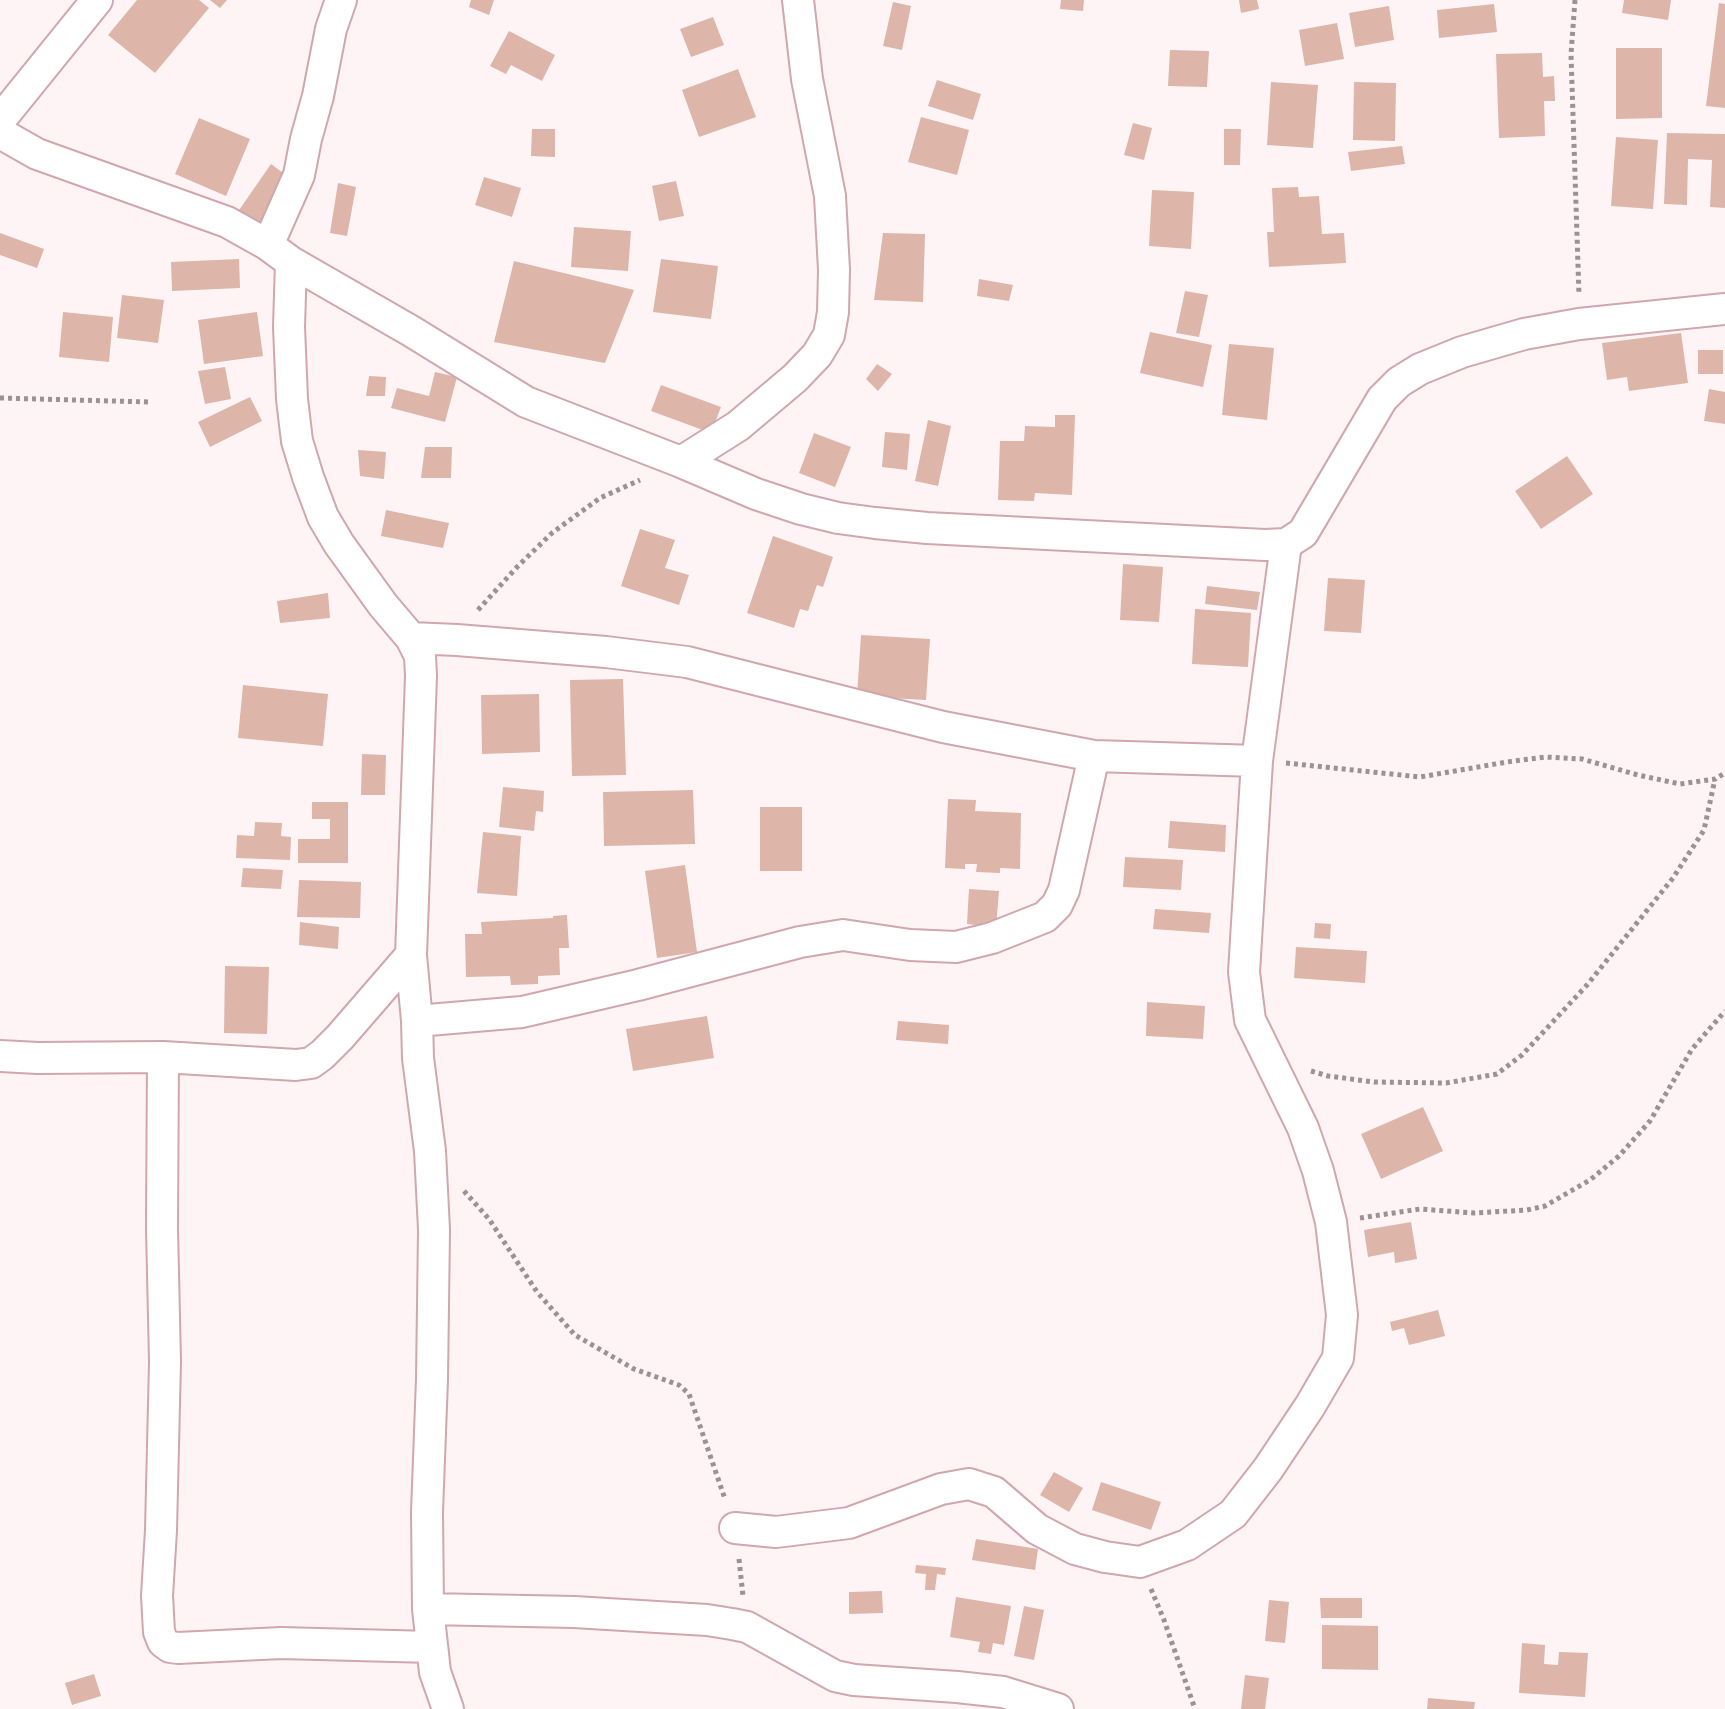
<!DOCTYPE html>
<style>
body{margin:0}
canvas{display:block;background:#fef4f6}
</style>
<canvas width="1725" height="1709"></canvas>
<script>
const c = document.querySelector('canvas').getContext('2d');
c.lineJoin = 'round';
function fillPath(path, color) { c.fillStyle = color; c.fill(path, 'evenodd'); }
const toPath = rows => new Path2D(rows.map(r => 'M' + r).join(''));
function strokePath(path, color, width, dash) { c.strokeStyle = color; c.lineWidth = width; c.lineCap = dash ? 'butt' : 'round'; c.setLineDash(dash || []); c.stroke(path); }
fillPath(toPath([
 [137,0,199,0,209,8,155,73,108,35],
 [210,0,227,0,220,8],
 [471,0,494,0,489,15,469,7],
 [1061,0,1084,0,1083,11,1060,9],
 [1239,0,1257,0,1259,9,1241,13],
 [1624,0,1671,0,1668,20,1622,13],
 [893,2,911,6,902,50,883,46],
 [1719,3,1725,4,1725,108,1706,106],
 [1494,4,1497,32,1439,38,1437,10],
 [1389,6,1394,40,1355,47,1349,13],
 [713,17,724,45,691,57,680,29],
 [1337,23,1344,59,1305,66,1299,30],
 [509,31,555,55,542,81,511,65,506,74,490,66],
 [1616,48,1662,48,1662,118,1616,119],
 [1170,50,1209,51,1207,87,1168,86],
 [1542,53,1543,77,1554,76,1555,101,1544,101,1545,136,1499,138,1496,54],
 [738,69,756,117,699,137,682,90],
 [937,80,981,94,973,120,928,106],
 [1271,82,1318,85,1313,148,1267,145],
 [1354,82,1396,83,1395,141,1353,140],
 [921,117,969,130,957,175,908,162],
 [199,118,250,139,226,196,175,174],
 [1133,123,1152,128,1144,160,1124,155],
 [532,129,555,129,555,157,531,156],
 [1224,129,1241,129,1240,165,1224,165],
 [1667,133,1725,134,1725,208,1710,207,1712,160,1688,159,1687,205,1664,204],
 [1616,137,1658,140,1653,209,1611,206],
 [1402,146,1405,164,1351,171,1348,152],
 [271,164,290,178,257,227,237,213],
 [484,177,521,188,512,217,475,205],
 [676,181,684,216,659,221,652,186],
 [338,183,356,187,347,236,330,233],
 [1298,187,1299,197,1319,196,1322,234,1344,233,1346,263,1269,267,1267,232,1274,232,1272,188],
 [1152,190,1194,192,1191,249,1149,246],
 [574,227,631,231,628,271,571,267],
 [0,233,44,249,37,268,0,255],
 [883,233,925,234,923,302,874,300],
 [239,259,240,288,172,291,171,262],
 [661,259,718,266,711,319,653,312],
 [514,261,634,290,605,363,494,342],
 [979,279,1013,285,1009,301,977,296],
 [1185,291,1208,295,1199,337,1176,333],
 [122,295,164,300,158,343,117,338],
 [63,312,113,317,109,362,59,357],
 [257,312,263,356,204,364,198,320],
 [1150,332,1212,345,1203,387,1140,373],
 [1681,333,1688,383,1629,391,1627,377,1607,380,1602,343],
 [1229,344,1274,348,1267,420,1222,415],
 [1698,350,1723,350,1723,374,1698,374],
 [877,364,892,374,878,391,866,379],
 [225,367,231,399,205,404,198,371],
 [435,372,457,377,445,422,391,408,397,388,429,396],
 [369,376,386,377,385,396,366,396],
 [661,385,721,407,711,433,651,411],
 [1709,389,1725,392,1725,424,1704,421],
 [250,397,262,421,210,447,198,422],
 [1055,415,1075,415,1072,495,1035,493,1034,501,998,500,1000,441,1024,441,1025,426,1055,427],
 [928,420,951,426,938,486,915,481],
 [885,432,910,434,907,470,882,467],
 [814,433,851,447,835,487,799,473],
 [425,447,452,447,451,478,421,478],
 [358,450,386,452,384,479,360,476],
 [1567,456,1593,494,1541,529,1515,491],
 [386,510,449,523,443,548,381,536],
 [640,529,675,540,665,568,689,575,679,605,621,586],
 [773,536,833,557,823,587,817,585,808,611,800,609,794,628,747,613],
 [1123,564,1163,567,1159,622,1120,620],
 [1328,578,1365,580,1361,633,1324,631],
 [1207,586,1260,592,1257,610,1205,604],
 [328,593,330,618,280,623,277,601],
 [1195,609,1251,613,1248,667,1192,664],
 [861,635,930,639,926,700,857,696],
 [623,679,626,775,572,776,570,680],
 [243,685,328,694,323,746,238,738],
 [539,694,540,752,482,754,481,695],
 [362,754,386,755,385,795,361,795],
 [503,787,544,791,543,812,536,811,534,831,499,827],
 [693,790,695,844,604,846,603,792],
 [948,799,976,800,975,811,1021,813,1020,869,1000,868,1000,873,976,872,977,864,965,864,965,869,945,868],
 [312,802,348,802,348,863,298,863,298,839,330,839,330,819,312,819],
 [760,807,802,807,802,871,760,871],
 [1170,821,1226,825,1225,852,1168,848],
 [255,822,282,823,281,836,291,837,290,860,236,858,237,835,254,836],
 [483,832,521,836,517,896,477,893],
 [1125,857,1183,860,1181,890,1123,887],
 [685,865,697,952,657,958,645,871],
 [243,868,283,870,281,889,241,887],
 [299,880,361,882,360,918,297,917],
 [969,889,999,891,996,927,967,924],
 [1155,909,1211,913,1209,933,1153,929],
 [567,915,569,948,559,948,560,975,538,976,538,984,511,985,510,976,466,977,465,934,482,934,481,922,553,918,553,916],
 [300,922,339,927,338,949,299,945],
 [1315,923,1331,924,1330,939,1314,938],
 [1296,947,1367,951,1365,983,1294,978],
 [225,966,269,967,267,1034,224,1033],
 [1147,1002,1205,1006,1203,1039,1146,1036],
 [707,1016,714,1058,633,1071,626,1029],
 [898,1021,949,1025,948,1044,896,1040],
 [1423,1107,1443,1151,1381,1179,1361,1134],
 [1411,1222,1417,1259,1395,1263,1394,1252,1368,1257,1364,1230],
 [1438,1310,1445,1336,1409,1345,1404,1328,1392,1331,1390,1322],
 [1054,1472,1083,1488,1069,1512,1040,1495],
 [1101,1482,1161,1502,1151,1530,1092,1510],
 [976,1539,1038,1549,1035,1570,972,1560],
 [916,1565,946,1568,945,1575,937,1574,935,1590,925,1590,926,1574,915,1573],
 [882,1591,883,1613,849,1614,849,1592],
 [956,1597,1011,1606,1004,1645,993,1643,991,1654,978,1652,980,1642,950,1637],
 [1320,1598,1362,1598,1362,1618,1321,1618],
 [1269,1600,1289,1602,1285,1643,1265,1641],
 [1024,1606,1044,1610,1034,1660,1014,1656],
 [1322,1625,1378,1626,1378,1670,1322,1669],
 [1522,1643,1545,1645,1544,1664,1558,1665,1559,1652,1588,1653,1585,1697,1519,1693],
 [94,1674,101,1696,72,1705,65,1683],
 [1245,1675,1269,1678,1265,1709,1241,1709],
 [1428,1698,1475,1702,1474,1709,1427,1709]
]), '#ddb5a9');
const minor = toPath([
 [0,120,97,0],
 [0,133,37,154,227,222,268,245,291,262,411,331,526,402,681,462,756,494,801,509,838,518,875,523,927,528,1265,545,1286,544,1303,533,1382,399,1399,382,1420,369,1462,352,1524,334,1579,324,1725,309],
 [268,245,299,175,306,139,318,96,331,29,341,0],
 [291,262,289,327,292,399,297,441,308,477,323,517,339,544,383,605,411,638,420,656,421,676,411,955,417,1021,418,1058,430,1151,434,1230,432,1379,427,1512,428,1609,435,1672,448,1709],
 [681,462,738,426,795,378,817,355,829,335,833,312,834,270,830,196,807,79,798,0],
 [411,638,457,640,606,652,687,662,943,727,1094,756,1257,761],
 [417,1021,522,1012,638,985,800,942,843,935,910,945,956,947,992,938,1045,917,1057,905,1064,890,1094,756],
 [0,1056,38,1058,163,1057,296,1065,311,1063,322,1055,340,1037,411,955],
 [163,1057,162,1228,165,1362,161,1530,157,1596,159,1632,163,1642,170,1647,178,1648,281,1643,431,1647],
 [735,1528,776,1532,849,1523,941,1489,969,1484,994,1492,1037,1529,1075,1549,1105,1557,1140,1562,1187,1545,1233,1514,1268,1469,1310,1406,1338,1358,1342,1315,1331,1222,1318,1171,1303,1128,1250,1020,1244,972,1257,761,1286,544],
 [428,1609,574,1612,707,1620,732,1624,747,1627,835,1676,854,1680,957,1687,1003,1692,1058,1709]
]);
strokePath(minor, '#d0a7ad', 34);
strokePath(toPath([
 [1575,0,1571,54,1579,295],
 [0,398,150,402],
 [478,610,517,567,552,533,600,498,640,480],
 [1286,763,1420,777,1507,762,1545,757,1582,759,1638,775,1680,784,1715,779,1725,773],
 [1311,1071,1328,1076,1374,1082,1446,1083,1497,1074,1522,1055,1587,985,1673,878,1704,830,1715,779],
 [464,1191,489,1219,537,1292,575,1335,634,1369,679,1385,689,1394,725,1499],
 [1360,1218,1420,1209,1474,1213,1527,1210,1545,1206,1590,1180,1619,1156,1650,1121,1692,1049,1725,1011],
 [739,1559,743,1596],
 [1151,1589,1164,1620,1195,1709]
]), '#9e9194', 5, [4, 4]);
strokePath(minor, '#fff', 30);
</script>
